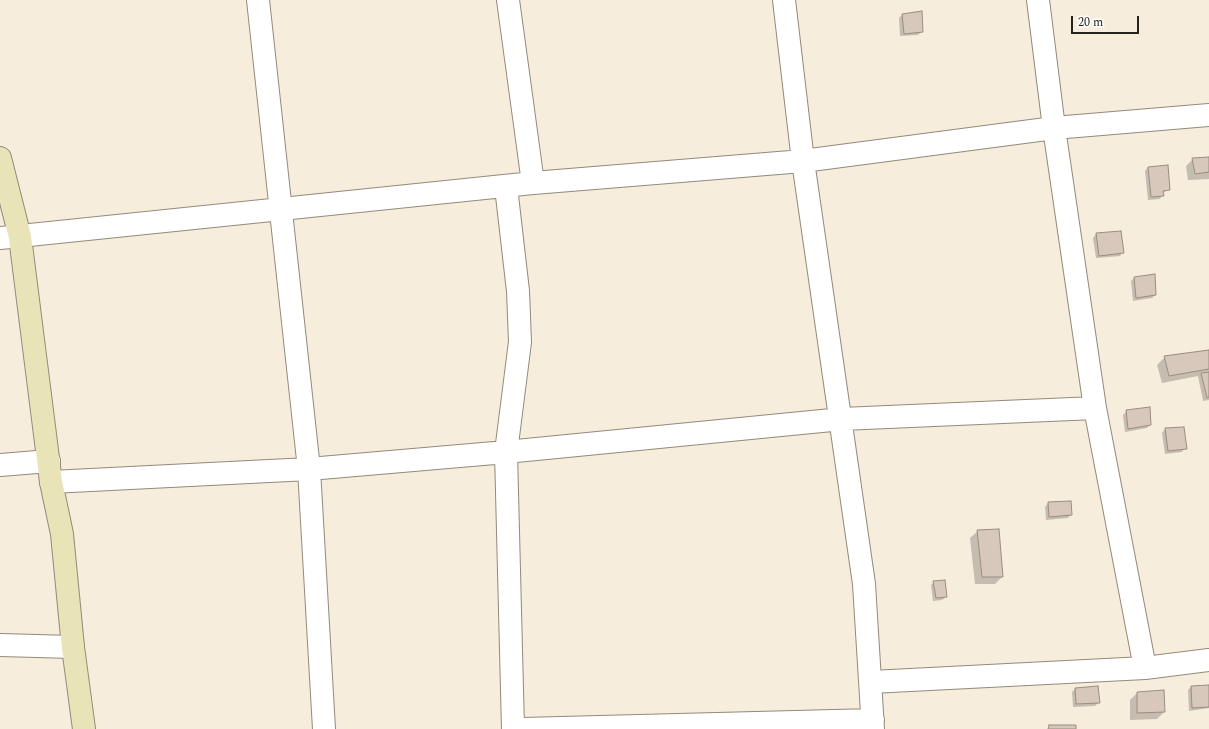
<!DOCTYPE html>
<style>
body{margin:0}
#map{position:relative;width:1209px;height:729px;overflow:hidden;background:#f6eddc;font-family:Spectral,serif}
canvas{display:block}
.scale{position:absolute;left:1071px;top:16px;width:68px;height:18px;box-sizing:border-box;border:2px solid #26231c;border-top:0;padding-left:5px;font-size:12px;line-height:14px;white-space:nowrap;color:#26231c;-webkit-text-stroke:3px #fff;paint-order:stroke}
</style>
<div id="map">
<canvas width="1209" height="729"></canvas>
<div class="scale">20 m</div>
</div>
<script>
const c = document.querySelector('canvas').getContext('2d');
c.lineJoin = 'round';
function fillPath(path, color) { c.fillStyle = color; c.fill(path, 'evenodd'); }
const toPath = rows => new Path2D(rows.map(r => 'M' + r).join(''));
function strokePath(path, color, width, dash) { c.strokeStyle = color; c.lineWidth = width; c.lineCap = dash ? 'butt' : 'round'; c.setLineDash(dash || []); c.stroke(path); }
fillPath(toPath([
 [902,15,922,31,918,35,900,36,899,18],
 [1209,158,1209,179,1188,180,1186,166,1193,159],
 [1148,167,1169,189,1163,193,1160,199,1148,200,1145,171],
 [1096,234,1123,252,1120,256,1096,258,1093,238],
 [1154,275,1155,295,1152,298,1133,301,1131,281,1134,278],
 [1209,351,1209,400,1203,401,1198,376,1162,383,1157,365,1165,357],
 [1127,411,1150,425,1147,428,1125,432,1123,415],
 [1165,429,1185,448,1182,452,1165,454,1162,433],
 [1048,503,1071,514,1068,518,1046,520,1045,507],
 [978,531,1002,577,995,584,975,584,970,538],
 [934,582,946,597,942,600,933,601,931,585],
 [1209,686,1209,708,1189,711,1188,690,1191,687],
 [1097,687,1099,702,1095,706,1073,707,1072,692,1075,689],
 [1137,693,1164,712,1157,719,1130,720,1130,700]
]), '#0003');
const building = toPath([
 [922,11,923,32,904,34,902,14,922,11],
 [1209,157,1209,172,1195,174,1192,158,1209,157],
 [1168,165,1170,190,1163,191,1164,196,1151,197,1148,167,1168,165],
 [1121,231,1124,253,1099,256,1096,233,1121,231],
 [1155,274,1156,295,1136,298,1134,277,1155,274],
 [1209,350,1209,369,1169,376,1164,356,1209,350],
 [1209,372,1209,397,1207,398,1201,373,1209,372],
 [1150,407,1151,425,1128,429,1126,410,1150,407],
 [1184,427,1187,449,1168,451,1165,428,1184,427],
 [1071,501,1072,515,1049,517,1048,502,1071,501],
 [999,529,1003,577,982,577,977,530,999,529],
 [945,580,947,597,936,598,933,581,945,580],
 [1209,685,1209,707,1192,708,1191,686,1209,685],
 [1098,686,1100,703,1076,704,1075,688,1098,686],
 [1164,690,1165,712,1137,713,1137,692,1164,690],
 [1049,725,1076,725,1076,729,1048,729,1049,725]
]);
fillPath(building, '#d7c8bb');
strokePath(building, '#9a8d80', 1);
const minor = toPath([
 [258,0,309,469,324,729],
 [508,0,533,183],
 [784,0,803,161,864,584,873,729],
 [1038,0,1054,128,1095,408,1145,668],
 [506,187,518,291,520,342,506,452,513,729],
 [0,238,533,183,803,161,1054,128,1209,115],
 [0,465,49,461],
 [51,482,309,469,506,452,842,419,1095,408],
 [0,645,73,647],
 [871,682,1145,668,1209,660],
 [522,729,873,720]
]);
const secondary = toPath([
 [0,158,20,237,51,482,62,534,73,647,84,729]
]);
strokePath(minor, '#928a7a', 24);
strokePath(secondary, '#928a7a', 24);
strokePath(minor, '#fff', 22);
strokePath(secondary, '#e8e4b8', 22);
</script>
